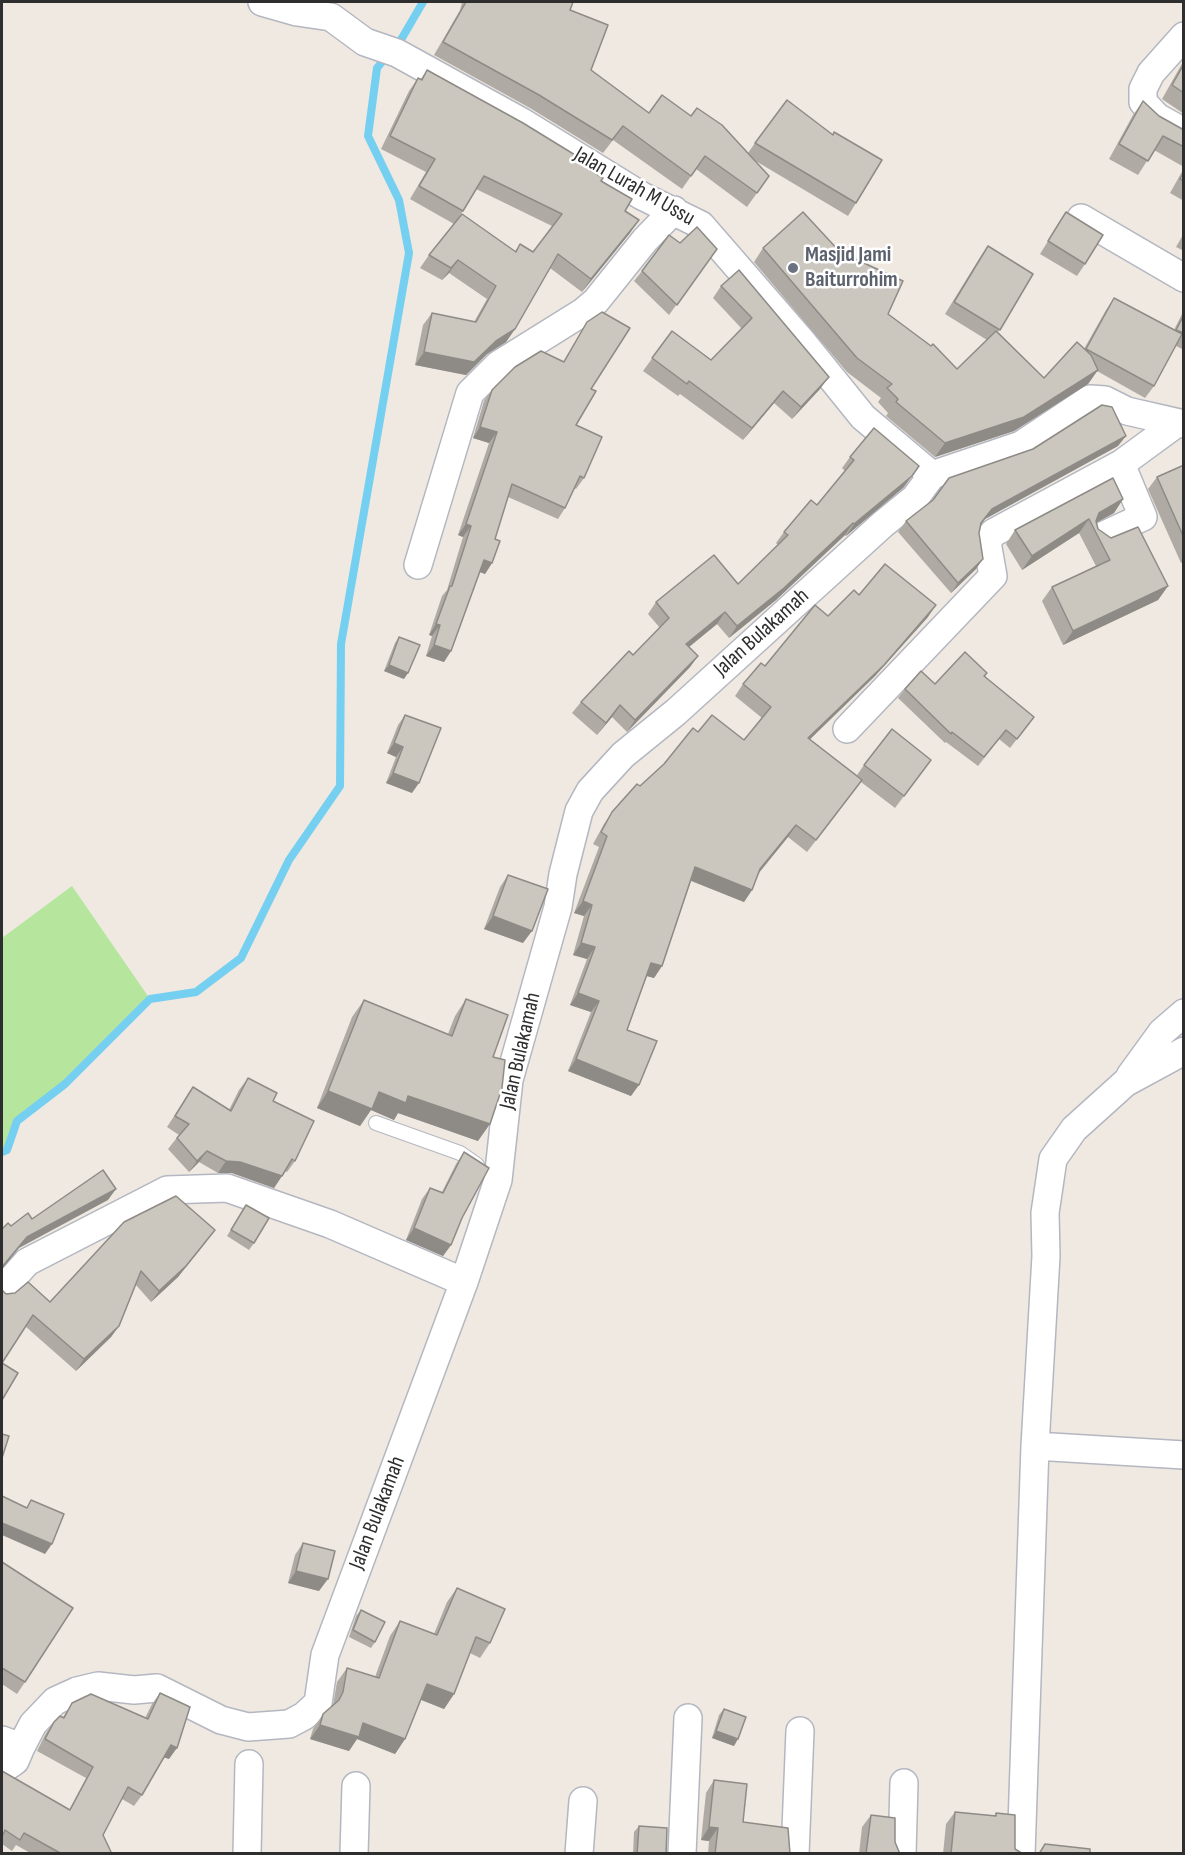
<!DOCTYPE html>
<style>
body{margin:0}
#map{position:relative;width:1185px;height:1855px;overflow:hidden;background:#efe9e1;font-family:"Sofia Sans Condensed",sans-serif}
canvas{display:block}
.frame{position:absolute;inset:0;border:3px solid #2e2e2e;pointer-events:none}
</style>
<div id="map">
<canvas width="1185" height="1855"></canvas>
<div class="frame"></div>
</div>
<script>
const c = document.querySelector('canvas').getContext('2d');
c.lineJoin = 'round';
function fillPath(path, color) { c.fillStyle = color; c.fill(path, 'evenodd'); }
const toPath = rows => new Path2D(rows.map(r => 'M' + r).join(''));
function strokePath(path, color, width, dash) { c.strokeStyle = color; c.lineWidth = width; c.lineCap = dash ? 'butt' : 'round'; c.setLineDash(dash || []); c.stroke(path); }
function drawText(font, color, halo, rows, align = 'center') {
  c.font = font + ' "Sofia Sans Condensed",sans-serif'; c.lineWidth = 5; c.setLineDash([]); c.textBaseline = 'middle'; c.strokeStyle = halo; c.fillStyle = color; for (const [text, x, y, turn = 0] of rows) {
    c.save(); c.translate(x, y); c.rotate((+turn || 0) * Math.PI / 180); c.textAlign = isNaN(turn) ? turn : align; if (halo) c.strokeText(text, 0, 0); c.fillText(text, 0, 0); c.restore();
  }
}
fillPath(toPath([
 [72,886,150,999,65,1084,17,1121,7,1150,2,1152,2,938]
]), '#b6e59e');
strokePath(toPath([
 [2,1152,7,1150,17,1121,65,1084,150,999,196,992,241,958,289,860,340,786,341,644,409,253,399,200,368,136,377,68,402,38,423,2]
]), '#75cff0', 8);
const service = toPath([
 [376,1123,460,1153,477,1165]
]);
const minor = toPath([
 [262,2,297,12,331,17,365,42,397,53,522,122,642,196,701,225,800,339,863,417,932,475],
 [1184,36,1151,73,1143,89,1143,102,1157,117,1184,132],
 [1081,218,1184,278],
 [1102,536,1143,517,1121,464],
 [418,565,470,393,498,365,583,312,596,301,645,240,674,210],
 [847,729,993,576,987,542,993,533,1121,464,1177,423],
 [1130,1076,1162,1032,1184,1013],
 [2,1290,27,1262,167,1190,227,1188,330,1224,464,1282],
 [1035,1446,1184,1455],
 [2,1740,21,1747,33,1724,55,1701,77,1691,98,1686,134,1690,157,1688,221,1720,248,1727,289,1724,304,1716,318,1703,325,1655,464,1282,498,1180,509,1080,558,907,563,874,579,811,590,791,623,755,676,712,883,524,915,498,932,475,1021,445,1090,399,1105,400,1127,411,1184,424],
 [2,1770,15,1761,21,1747],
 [247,1854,249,1764],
 [354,1854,356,1786],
 [579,1854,583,1801],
 [682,1854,688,1718],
 [795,1854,800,1731],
 [902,1854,904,1783],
 [1021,1854,1035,1446,1046,1256,1045,1213,1053,1159,1074,1129,1125,1083,1184,1051]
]);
strokePath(service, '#b4b7c1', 16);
strokePath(minor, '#b4b7c1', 30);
strokePath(service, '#fff', 14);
strokePath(minor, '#fff', 27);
fillPath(toPath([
 [462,2,573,2,570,10,591,70,649,113,691,116,748,153,755,143,856,203,848,216,754,160,769,176,747,207,696,169,682,189,613,140,603,153,530,108,434,55,460,10],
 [1184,60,1184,114,1162,99],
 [427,70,590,170,601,181,625,211,630,233,582,292,550,268,515,329,506,342,487,354,466,375,415,365,423,325,432,313,474,322,487,299,449,273,442,280,420,268,429,255,515,251,520,244,533,252,552,226,476,189,463,211,454,224,410,199,426,172,381,149,409,91,418,78,420,80],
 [1143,101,1159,116,1184,130,1184,167,1154,150,1138,175,1109,159,1133,115],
 [1184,168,1184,201,1170,193],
 [1066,212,1085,264,1077,276,1040,254],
 [1184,233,1184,251,1176,247],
 [680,243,717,249,669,315,634,281,642,271],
 [988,246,1033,274,998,332,1044,378,1084,349,1106,310,1114,298,1174,330,1184,310,1184,350,1176,346,1154,386,1145,398,1097,371,1088,384,1014,431,935,457,886,416,888,413,878,402,881,398,847,372,754,262,763,248,888,314,957,369,987,340,945,314,979,259],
 [721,286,820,389,792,419,774,403,743,440,680,394,678,396,643,371,672,331,711,360,742,329,713,298],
 [587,322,591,389,576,425,584,478,576,489,574,488,565,508,558,519,508,497,495,539,492,563,485,574,480,572,451,651,444,662,426,656,432,636,429,635,442,596,447,590,463,537,458,535,489,443,473,438,484,401,492,390,563,362,580,333],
 [1118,446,985,519,981,525,979,533,976,569,951,593,898,532,906,521],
 [850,457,904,487,846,536,845,535,776,600,729,638,717,624,689,647,698,656,690,667,627,732,612,717,597,735,572,713,581,702,633,655,660,628,648,614,656,602,738,584,778,545,776,543,784,532,817,505,845,471,842,468],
 [1184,465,1184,562,1181,563,1148,489,1157,477],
 [1123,499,1114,513,1096,523,1098,529,1168,586,1158,600,1063,645,1042,601,1052,587,1096,566,1079,533,1022,570,1006,544,1015,530],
 [859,595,928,617,875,676,810,739,857,775,864,765,931,760,895,808,861,782,807,852,788,837,759,873,752,890,744,902,691,881,662,966,654,978,647,976,627,1030,631,1096,568,1071,591,1012,570,1005,587,959,573,955,584,916,574,913,599,847,593,844,604,824,612,812,640,786,698,732,744,740,762,718,735,696,743,684,828,616],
 [399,637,404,679,384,671,395,643],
 [987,673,985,676,1027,726,1010,748,999,739,978,766,946,742,945,743,898,698,905,689,935,684],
 [405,715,412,793,386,783,396,757,387,753,398,725],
 [508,875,523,943,484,929,500,887],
 [466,999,493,1057,478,1141,398,1113,394,1120,371,1110,360,1126,317,1108,352,1017,364,1000,448,1034,455,1016],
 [248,1078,273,1101,295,1161,287,1172,285,1171,274,1188,232,1173,218,1173,199,1162,189,1172,168,1149,179,1135,167,1127,193,1087,229,1110,239,1090],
 [464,1152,462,1218,451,1245,443,1256,406,1240,422,1199,430,1188,442,1192,456,1164],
 [246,1205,254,1243,249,1250,227,1236],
 [207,1241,178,1277,151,1302,136,1285,119,1326,111,1337,76,1371,25,1326,2,1363,2,1290,6,1294,50,1302],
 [303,1543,319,1591,288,1583,295,1555],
 [2,1562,25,1682,17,1694,2,1684],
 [457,1588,490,1643,480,1658,470,1653,454,1694,444,1709,421,1700,405,1739,395,1754,357,1739,349,1751,310,1739,313,1729,323,1714,333,1705,337,1682,347,1668,375,1677,390,1636,400,1621,434,1634,447,1602],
 [361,1610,375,1642,371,1648,349,1637,356,1616],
 [160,1693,169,1759,164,1757,142,1795,134,1806,122,1799,103,1835,112,1854,32,1854,16,1845,12,1851,2,1844,2,1771,69,1810,86,1778,37,1751,46,1733,54,1722,63,1717,72,1703,145,1718,152,1704],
 [724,1709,734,1746,712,1738,719,1715],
 [714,1780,743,1822,790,1854,708,1854,709,1841,701,1840,706,1793],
 [955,1812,994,1816,996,1813,1015,1849,1023,1854,943,1854,946,1824],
 [871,1815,895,1842,900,1854,859,1854,862,1827],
 [639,1826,666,1854,633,1854,634,1832]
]), '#afaba4');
fillPath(toPath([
 [639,220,630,233,582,292,591,279],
 [458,260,449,273,442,280,451,268],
 [515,329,506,342,487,354,466,375,415,365,424,352,496,341],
 [1098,370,1088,384,1014,431,935,457,945,443],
 [829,377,820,389,792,419,801,407],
 [783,391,774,403,743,440,752,428],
 [480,427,497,432,489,443,473,438],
 [1126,436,1118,446,985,519,974,533,992,509],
 [919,466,904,487,846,536,854,524],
 [1123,499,1114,513,1092,525,1099,513],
 [1089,519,1079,533,1022,570,1032,556],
 [853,523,845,535,776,600,729,638,737,626],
 [466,524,471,526,463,537,458,535],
 [983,559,976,569,951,593,958,583],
 [484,560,492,563,485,574,477,571],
 [1168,586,1158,600,1063,645,1073,631],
 [936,605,928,617,875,676,800,749,808,738],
 [725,612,717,624,678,656,686,644],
 [436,624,440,625,432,636,429,635],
 [434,645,451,651,444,662,426,656],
 [698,656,690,667,627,732,635,720],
 [389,665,408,673,404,679,384,671],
 [620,705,612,717,597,735,606,723],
 [394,743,403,747,396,757,387,753],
 [393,773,419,783,412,793,386,783],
 [796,825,788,837,752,881,760,869],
 [695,867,752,890,744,902,687,879],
 [583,901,592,905,584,916,574,913],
 [493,916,532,931,523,943,484,929],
 [581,943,595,947,587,959,573,955],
 [651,963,662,966,654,978,643,975],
 [578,993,599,1001,591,1012,570,1005],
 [576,1059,639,1085,631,1096,568,1071],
 [328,1091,379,1092,408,1096,490,1124,478,1141,398,1113,394,1120,371,1110,360,1126,317,1108],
 [207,1151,199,1162,189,1172,197,1161],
 [226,1161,240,1162,282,1176,274,1188,232,1173,218,1173],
 [116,1189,108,1200,19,1248,2,1269,2,1267,27,1237],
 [414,1228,451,1245,443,1256,406,1240],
 [215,1230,178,1277,151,1302,159,1291],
 [119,1326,111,1337,76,1371,84,1359],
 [2,1523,52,1544,45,1554,2,1535],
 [296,1571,328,1579,319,1591,288,1583],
 [427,1684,454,1694,444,1709,417,1698],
 [363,1723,405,1739,395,1754,357,1739,349,1751,310,1739,320,1725],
 [716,1731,738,1739,734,1746,712,1738],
 [171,1745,177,1748,169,1759,163,1757],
 [709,1827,718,1828,709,1841,701,1840]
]), '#8e8b86');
const building = toPath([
 [466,2,573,2,570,10,608,25,591,70,649,113,662,95,691,116,697,108,722,125,769,176,757,193,705,156,691,176,623,126,612,140,539,95,443,42,466,2],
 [1184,64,1184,93,1172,85,1184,64],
 [427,70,523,123,593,166,590,170,603,178,601,181,632,199,625,211,639,220,591,279,558,254,515,329,496,341,474,362,424,352,432,313,476,322,496,286,458,260,451,268,429,255,462,214,516,252,520,244,533,252,562,214,484,176,463,211,419,186,435,159,390,136,418,78,422,80,427,70],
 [787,100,833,135,834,132,882,160,856,203,755,143,787,100],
 [1143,101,1159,116,1184,130,1184,147,1163,136,1148,161,1119,144,1143,101],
 [1184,172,1184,181,1180,179,1184,172],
 [803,212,840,252,903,281,888,314,931,346,933,344,957,369,996,331,1044,378,1077,342,1091,355,1098,370,1024,417,945,443,896,402,898,399,887,388,892,384,857,358,763,248,803,212],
 [1066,212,1103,235,1085,264,1048,241,1066,212],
 [697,227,717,249,677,305,642,271,669,235,680,243,697,227],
 [988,246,1033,274,1000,330,954,302,988,246],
 [739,270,829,377,801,407,783,391,752,428,689,381,687,384,652,358,672,331,711,360,752,318,721,286,739,270],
 [1114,298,1182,334,1154,386,1086,349,1114,298],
 [602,312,630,328,591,389,596,391,576,425,602,437,584,478,580,476,565,508,512,484,495,539,500,541,492,563,484,560,451,651,434,645,440,625,436,624,450,586,452,586,471,526,466,524,497,432,480,427,492,390,515,367,541,351,564,362,587,322,602,312],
 [1184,315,1184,333,1176,330,1184,315],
 [1102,405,1112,407,1126,436,992,509,981,523,979,533,983,559,958,583,906,521,933,500,949,478,1033,449,1102,405],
 [874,428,919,466,912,476,854,524,853,523,784,588,737,626,725,612,686,644,698,656,635,720,620,705,606,723,581,702,629,651,633,655,669,618,656,602,714,555,738,584,788,535,784,532,811,500,817,505,854,460,850,457,874,428],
 [1184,465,1184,538,1157,477,1184,465],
 [1113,478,1123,499,1099,513,1096,521,1098,529,1111,538,1138,527,1168,586,1073,631,1052,587,1110,560,1089,519,1032,556,1015,530,1113,478],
 [885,564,936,605,884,665,808,738,862,780,816,840,796,825,760,869,752,890,695,867,662,966,651,963,627,1030,657,1041,639,1085,576,1059,599,1001,578,993,595,947,581,943,592,905,583,901,607,836,601,832,612,812,637,784,640,786,664,764,693,728,698,732,712,715,744,740,771,707,743,684,761,663,765,666,815,605,828,616,854,590,859,595,885,564],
 [399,637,420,645,408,673,389,665,399,637],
 [965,652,987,673,984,676,1034,717,1017,739,1006,730,984,757,952,732,951,734,905,689,921,671,935,684,965,652],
 [405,715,441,728,419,783,393,773,403,747,394,743,405,715],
 [892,729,931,760,904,796,864,765,892,729],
 [508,875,548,889,532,931,493,916,508,875],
 [466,999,508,1015,493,1057,505,1060,502,1088,490,1124,408,1096,406,1103,379,1092,372,1109,328,1091,364,1000,452,1036,466,999],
 [248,1078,277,1093,273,1101,314,1121,295,1161,292,1159,282,1176,240,1162,226,1161,207,1151,197,1161,177,1138,189,1124,175,1116,193,1087,231,1111,248,1078],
 [464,1152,489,1168,462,1218,451,1245,414,1228,430,1188,443,1193,464,1152],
 [103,1170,116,1189,27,1237,2,1267,2,1229,8,1223,11,1226,28,1213,32,1219,103,1170],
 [176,1196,215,1230,186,1266,159,1291,141,1271,119,1326,84,1359,33,1315,2,1363,18,1373,2,1400,2,1290,6,1294,15,1293,28,1282,50,1302,124,1222,176,1196],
 [246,1205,269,1218,254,1243,231,1230,246,1205],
 [2,1434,9,1436,2,1458,2,1434],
 [2,1496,27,1508,31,1500,64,1514,52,1544,2,1523,2,1496],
 [303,1543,335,1551,328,1579,296,1571,303,1543],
 [2,1562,73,1608,25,1682,2,1668,2,1562],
 [457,1588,505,1609,490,1643,476,1637,454,1694,427,1684,405,1739,363,1723,359,1737,320,1725,323,1714,339,1700,343,1692,347,1668,379,1678,400,1621,437,1635,457,1588],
 [361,1610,385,1622,375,1642,353,1630,361,1610],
 [160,1693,190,1707,177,1748,171,1745,142,1795,128,1787,103,1835,112,1854,62,1854,24,1833,20,1840,5,1830,2,1837,2,1771,70,1810,93,1767,45,1739,54,1722,60,1716,64,1718,72,1703,91,1694,148,1719,160,1693],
 [724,1709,746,1717,738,1739,716,1731,724,1709],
 [714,1780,747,1784,743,1822,788,1828,790,1854,715,1854,718,1828,709,1827,714,1780],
 [955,1812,996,1816,996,1813,1015,1815,1015,1849,1023,1854,951,1854,955,1812],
 [871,1815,895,1818,895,1842,900,1854,866,1854,871,1815],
 [639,1826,667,1828,666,1854,637,1854,639,1826],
 [1045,1844,1090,1849,1090,1854,1039,1854,1045,1844]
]);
fillPath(building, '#cbc7bf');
strokePath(building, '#8e8b86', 1.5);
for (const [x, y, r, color] of [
 [793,268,6,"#6b7280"]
]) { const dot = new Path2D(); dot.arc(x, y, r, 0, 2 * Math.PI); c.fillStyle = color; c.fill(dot); strokePath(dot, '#fff', 2); }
drawText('22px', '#2e2e2e', '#fff', [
 ["Jalan Lurah M Ussu",634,187,30],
 ["Jalan Bulakamah",762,633,-42],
 ["Jalan Bulakamah",521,1051,-77],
 ["Jalan Bulakamah",378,1513,-69]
]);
drawText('bold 22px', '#5b616d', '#fff', [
 ["Masjid Jami",805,255],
 ["Baiturrohim",805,280]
], 'left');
</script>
